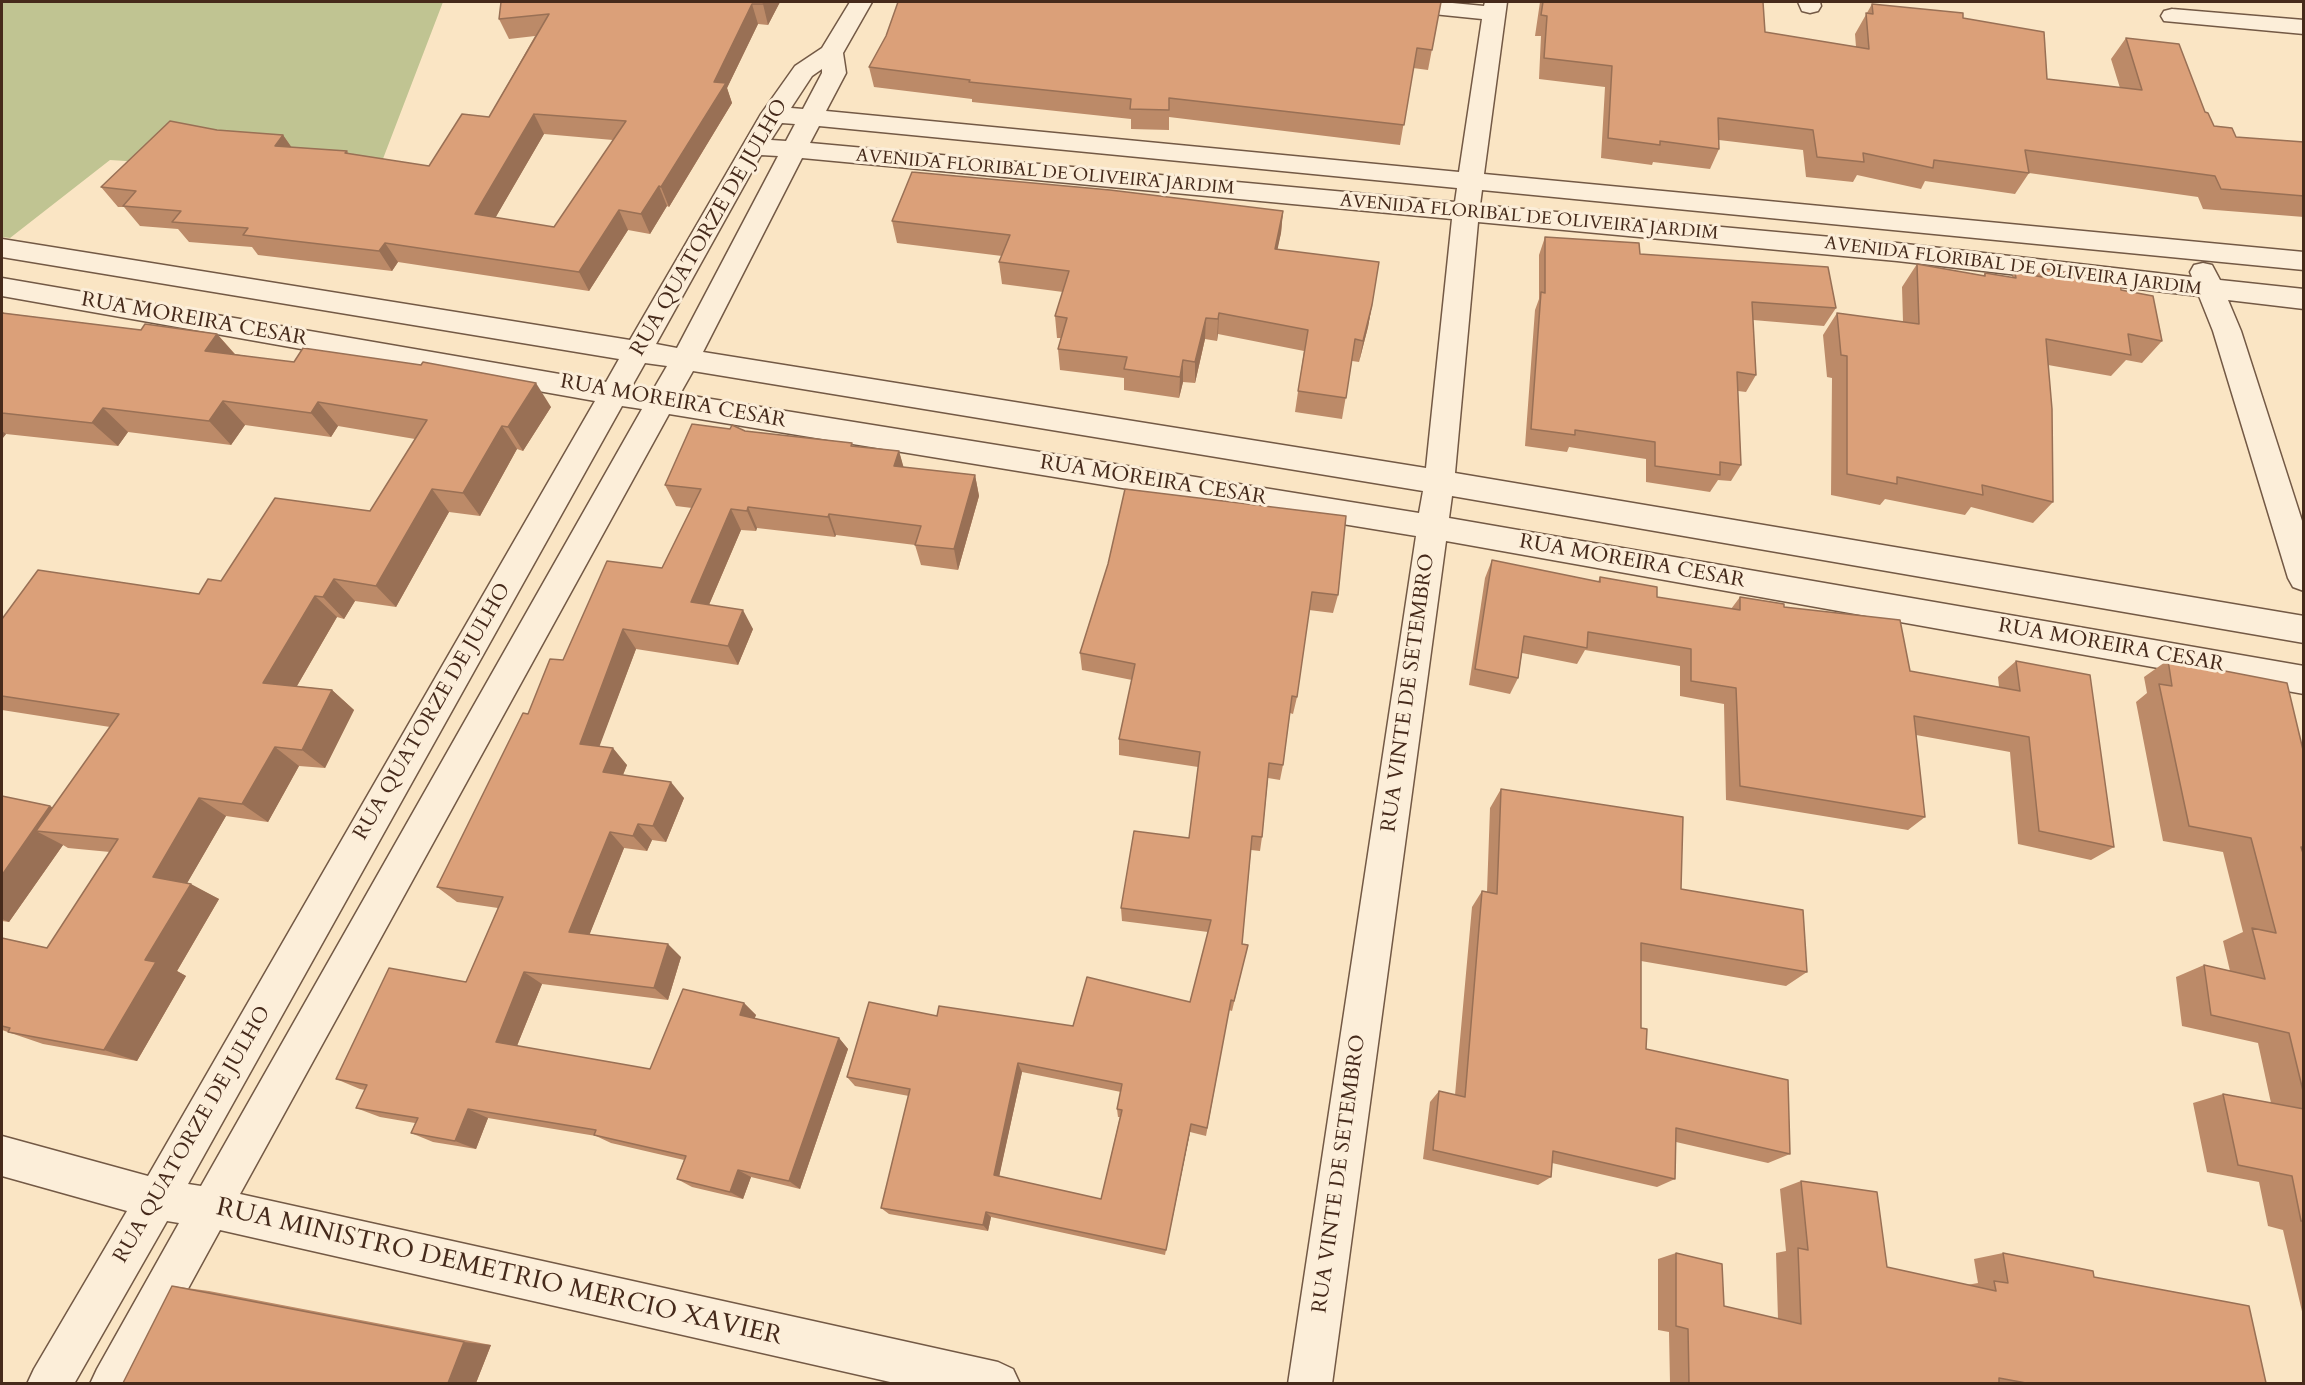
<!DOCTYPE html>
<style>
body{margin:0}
#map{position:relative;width:2305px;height:1385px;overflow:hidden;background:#fae5c4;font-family:Cardo,serif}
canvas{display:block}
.frame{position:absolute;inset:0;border:3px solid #462a1b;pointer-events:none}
</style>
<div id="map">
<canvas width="2305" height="1385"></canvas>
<div class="frame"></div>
</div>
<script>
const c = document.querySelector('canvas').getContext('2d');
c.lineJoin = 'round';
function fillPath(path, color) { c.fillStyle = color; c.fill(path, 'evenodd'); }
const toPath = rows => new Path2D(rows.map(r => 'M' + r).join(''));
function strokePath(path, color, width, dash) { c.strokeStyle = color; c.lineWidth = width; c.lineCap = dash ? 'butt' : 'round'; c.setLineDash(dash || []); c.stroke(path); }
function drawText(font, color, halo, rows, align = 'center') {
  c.font = font + ' Cardo,serif'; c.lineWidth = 6; c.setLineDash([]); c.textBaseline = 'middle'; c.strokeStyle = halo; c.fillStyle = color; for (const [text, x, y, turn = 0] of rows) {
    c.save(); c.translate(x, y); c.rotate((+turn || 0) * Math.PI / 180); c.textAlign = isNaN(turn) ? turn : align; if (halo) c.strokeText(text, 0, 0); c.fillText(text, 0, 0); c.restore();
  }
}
fillPath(toPath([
 [2,2,443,2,376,177,110,160,10,238,2,237]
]), '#c0c492');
const minor = toPath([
 [850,2,872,2,843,53,846,73,826,111,1459,172,1482,19,1384,9,1376,7,1373,2,1442,2,1484,6,1485,2,1507,2,1484,174,2304,252,2304,270,1482,190,1480,205,1897,243,2192,277,2190,272,2194,265,2203,263,2212,265,2220,280,2304,289,2304,309,2228,300,2241,331,2304,527,2304,591,2293,587,2288,578,2213,331,2199,296,1897,261,1478,222,1455,473,2304,616,2304,643,1452,496,1449,518,2304,666,2304,694,1446,541,1332,1384,1288,1384,1416,536,669,414,240,1194,998,1362,1013,1369,1020,1384,899,1384,220,1230,136,1384,90,1384,97,1369,179,1223,167,1221,74,1384,27,1384,34,1369,127,1211,2,1176,2,1136,148,1176,595,401,2,296,2,278,606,382,619,359,2,257,2,239,630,340,761,114,795,66,822,48,850,2],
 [822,69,822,73,803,109,791,108,812,76,822,69],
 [782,123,795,124,786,141,771,140,782,123],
 [819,126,1457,188,1455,202,810,143,819,126],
 [761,155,778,156,677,348,656,344,761,155],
 [802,158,1452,219,1426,468,703,352,802,158],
 [645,363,667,366,653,390,632,386,645,363],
 [693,371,1423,491,1419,513,680,394,693,371],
 [622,406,642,409,201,1186,188,1184,622,406],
 [1798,2,1820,2,1821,6,1818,11,1810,13,1802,11,1798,2],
 [2172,9,2304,20,2304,34,2164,21,2161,16,2164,11,2172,9]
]);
strokePath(minor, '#735945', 3);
fillPath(minor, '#fceed9');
fillPath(toPath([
 [501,2,780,2,768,25,758,24,727,88,732,103,669,207,667,206,650,234,628,230,589,291,398,262,392,271,258,255,252,247,189,242,178,229,140,226,124,207,118,207,101,187,217,130,283,135,291,147,347,151,349,154,429,166,489,117,535,36,509,39,499,19],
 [544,134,613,140,554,227,495,218],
 [1441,2,1428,70,1413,68,1400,145,1169,117,1169,130,1131,129,1131,119,972,102,972,99,874,87,869,67,886,36],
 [1540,2,1763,2,1765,32,1856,47,1855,34,1872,4,1963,18,2047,79,2120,88,2111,59,2126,38,2205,112,2214,126,2236,137,2304,142,2304,217,2203,209,2198,197,2029,173,2015,194,1925,181,1921,189,1857,175,1853,182,1806,177,1803,150,1719,140,1719,149,1710,169,1653,162,1652,165,1601,158,1605,87,1539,79,1541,36,1535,36],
 [1283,211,1281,233,1277,249,1372,305,1368,327,1359,362,1352,361,1342,419,1295,412,1304,351,1218,334,1217,341,1205,339,1195,383,1183,382,1179,398,1124,390,1124,378,1060,370,1058,349,1061,338,1057,338,1055,316,1063,292,1002,284,999,262,1002,256,897,243,892,221],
 [1545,237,1640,254,1836,308,1824,326,1753,320,1756,375,1746,392,1738,391,1741,465,1731,481,1718,480,1710,492,1646,482,1646,459,1569,447,1567,452,1525,446,1535,310,1539,299,1539,255],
 [1917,264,1983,276,1985,273,2011,278,2015,272,2036,276,2042,268,2121,290,2162,341,2142,363,2126,360,2111,376,2048,365,2053,502,2033,523,1971,507,1965,515,1885,499,1880,505,1831,495,1832,378,1827,377,1823,335,1837,313,1903,322,1902,287],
 [2,311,4,313,141,330,217,334,235,354,551,407,523,451,517,449,480,516,449,512,396,607,355,601,344,619,337,617,297,686,332,690,354,710,325,768,299,766,268,822,226,816,187,883,219,899,177,971,186,976,137,1061,43,1044,2,1030,2,938,47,948,110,852,68,848,63,845,9,922,2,921,2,796,50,806,53,808,110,727,2,710,2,619,199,594,221,581,370,511,415,439,338,426,331,437,245,425,231,445,128,432,118,446,6,434,2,439],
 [745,431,852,443,853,446,899,451,903,467,975,475,979,496,958,570,921,565,915,545,836,535,835,537,757,528,756,531,741,530,709,605,753,629,738,665,636,649,599,746,627,765,623,775,684,798,666,842,652,840,647,851,624,848,589,935,681,957,668,1000,542,984,517,1046,650,1069,744,1003,756,1015,754,1019,839,1038,848,1049,800,1189,751,1177,743,1199,692,1187,677,1179,684,1160,611,1143,596,1136,488,1118,476,1149,433,1142,411,1133,415,1123,380,1117,356,1108,365,1090,360,1089,336,1079,466,982,498,908,457,902,437,887,528,714,563,660,662,568,692,508,676,506,665,485],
 [1492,560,1598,582,1600,577,1657,597,1731,609,1740,597,1784,607,1910,671,1999,687,1998,677,2016,661,2114,847,2091,860,2018,844,2010,752,1916,735,1925,817,1908,830,1726,800,1724,704,1680,696,1680,666,1585,650,1577,664,1522,653,1518,678,1510,694,1469,685,1485,578],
 [1108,564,1338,595,1333,613,1309,610,1297,697,1293,714,1290,713,1283,765,1280,780,1268,778,1262,837,1260,851,1251,850,1242,944,1248,945,1232,1011,1229,1010,1206,1136,1190,1132,1165,1255,991,1217,988,1231,889,1214,881,1208,909,1096,855,1086,847,1077,937,1016,1073,1026,1190,1002,1208,932,1122,921,1121,908,1189,838,1198,767,1119,755,1119,739,1132,680,1082,670,1080,653],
 [1022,1072,1121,1092,1117,1109,1118,1117,1120,1117,1101,1199,999,1176],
 [2168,660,2304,754,2304,1320,2283,1230,2268,1226,2259,1182,2207,1172,2193,1103,2223,1094,2271,1103,2258,1043,2182,1026,2176,977,2204,965,2230,971,2223,941,2243,932,2223,852,2163,841,2136,702,2147,693,2144,677],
 [1501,789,1681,889,1807,972,1786,986,1641,961,1641,1028,1646,1049,1790,1154,1768,1163,1676,1142,1675,1179,1657,1187,1552,1163,1551,1177,1538,1185,1423,1159,1430,1102,1439,1091,1455,1095,1472,907,1482,891,1487,892,1490,808],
 [1801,1181,1887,1267,1967,1285,1978,1283,1974,1259,2003,1253,2094,1277,2266,1383,1670,1383,1669,1332,1658,1330,1658,1259,1676,1253,1724,1306,1778,1319,1776,1253,1786,1251,1780,1189],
 [172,1286,209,1291,491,1345,476,1383]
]), '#bc8a68');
fillPath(toPath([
 [764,2,780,2,768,25,763,4],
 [752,4,758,24,727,88,732,103,669,207,661,187],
 [534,114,544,134,486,234,475,214],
 [283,135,297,155,275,146],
 [659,186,667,206,650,234,641,214],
 [619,210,628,230,589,291,579,272],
 [1283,211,1281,233,1273,271,1275,249],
 [385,243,398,262,392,271,379,251],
 [1372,305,1368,327,1359,362,1363,341],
 [1219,313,1218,334,1217,341,1218,319],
 [1206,318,1205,339,1195,383,1195,362],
 [217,334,238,358,205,351],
 [1183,360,1183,382,1179,398,1180,377],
 [536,383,551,407,523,451,508,427],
 [223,401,245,425,231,445,209,421],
 [318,402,338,426,331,437,311,413],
 [103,408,128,432,118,446,92,423],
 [502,426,517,449,480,516,463,493],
 [2,431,6,434,2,439],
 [899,451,905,472,894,466],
 [975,475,979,496,958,570,954,549],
 [432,489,449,512,396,607,376,586],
 [748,507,757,528,756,531,747,511],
 [731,509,741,530,702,621,691,602],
 [829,514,836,535,835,537,828,517],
 [334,579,355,601,344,619,323,597],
 [315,596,337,617,287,703,263,683],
 [743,610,753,629,738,665,728,646],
 [623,629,636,649,594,761,580,744],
 [332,690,354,710,325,768,302,750],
 [275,747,299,766,268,822,242,804],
 [613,748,627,765,617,789,603,772],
 [671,782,684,798,666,842,653,826],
 [199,798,226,816,182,892,153,877],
 [50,806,79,822,36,831,63,845,9,922,2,919,2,875],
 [638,824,652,840,647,851,633,836],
 [610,832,624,848,585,946,569,932],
 [191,884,219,899,177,971,186,976,137,1061,104,1050,145,960],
 [668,944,681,957,668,1000,654,988],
 [524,972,542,984,514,1053,496,1042],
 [744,1003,756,1015,751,1027,740,1015],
 [839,1038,848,1049,800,1189,789,1181],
 [1018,1063,1022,1072,998,1182,994,1175],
 [468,1109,488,1118,476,1149,455,1141],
 [1191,1124,1190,1132,1165,1255,1166,1250],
 [738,1170,751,1177,743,1199,730,1192],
 [986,1212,991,1217,988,1231,983,1225],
 [464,1342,491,1345,476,1383,448,1383]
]), '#997055');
const building = toPath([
 [501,2,764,2,763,4,752,4,714,82,726,83,661,187,659,186,641,214,619,210,579,272,385,243,379,251,243,235,248,228,172,222,181,211,123,206,136,191,101,187,170,121,217,130,283,135,275,146,347,151,345,153,429,166,462,114,489,117,549,14,499,19,501,2],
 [534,114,626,121,554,227,475,214,534,114],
 [898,2,1441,2,1432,50,1417,48,1404,125,1169,98,1169,110,1130,109,1131,99,969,82,970,80,869,67,886,36,898,2],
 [1543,2,1763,2,1765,32,1869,49,1866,13,1873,14,1872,4,1963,13,1963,18,2044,32,2047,79,2142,90,2126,38,2179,44,2205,112,2208,113,2214,126,2232,128,2236,137,2304,142,2304,196,2221,189,2215,176,2025,150,2029,173,1934,160,1933,168,1863,153,1864,162,1817,157,1813,130,1718,118,1719,149,1660,141,1660,145,1608,138,1612,66,1544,58,1547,16,1541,15,1543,2],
 [912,172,1110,190,1283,211,1275,249,1379,262,1372,305,1363,341,1355,339,1346,398,1298,391,1308,330,1219,313,1218,319,1206,318,1195,362,1183,360,1180,377,1124,369,1127,357,1058,349,1067,318,1055,316,1069,271,999,262,1010,235,892,221,912,172],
 [1545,237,1639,243,1640,254,1828,267,1836,308,1752,302,1756,375,1737,372,1741,465,1720,462,1720,475,1655,466,1655,442,1575,430,1575,435,1531,429,1541,292,1545,293,1545,237],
 [1917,264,1985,276,1985,273,2016,278,2015,272,2042,277,2042,268,2120,282,2121,290,2153,296,2162,341,2128,334,2131,355,2046,339,2052,409,2053,502,1982,485,1983,495,1897,477,1897,484,1847,474,1847,356,1841,355,1837,313,1919,324,1917,264],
 [2,313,141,330,145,324,217,334,205,351,294,362,303,348,421,365,423,362,536,383,508,427,502,426,463,493,432,489,376,586,334,579,323,597,315,596,263,683,332,690,302,750,275,747,242,804,199,798,153,877,191,884,145,960,156,962,104,1050,8,1032,10,1028,2,1026,2,938,47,948,118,839,36,831,119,714,2,696,2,619,38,570,199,594,208,579,221,581,275,498,370,511,427,420,318,402,311,413,223,401,209,421,103,408,92,423,2,413,2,313],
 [692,424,730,429,732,425,745,431,852,443,851,446,899,451,894,466,975,475,954,549,915,545,921,526,829,514,828,517,748,507,747,511,731,509,691,602,743,610,728,646,623,629,580,744,613,748,603,772,671,782,653,826,638,824,633,836,610,832,569,932,668,944,654,988,524,972,496,1042,650,1069,683,989,744,1003,740,1015,839,1038,789,1181,738,1170,730,1192,677,1179,686,1156,594,1135,596,1130,468,1109,455,1141,411,1133,418,1118,356,1108,367,1085,336,1079,389,968,466,982,503,897,437,887,523,713,528,714,550,659,563,660,607,561,662,568,701,489,665,485,692,424],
 [1125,489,1346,516,1338,595,1312,592,1297,697,1292,696,1283,765,1269,763,1262,837,1252,836,1242,944,1248,945,1234,1001,1231,1000,1207,1128,1191,1124,1166,1250,986,1212,983,1225,881,1208,910,1089,847,1077,869,1002,937,1016,939,1006,1073,1026,1087,977,1190,1002,1211,920,1121,908,1134,831,1189,838,1200,752,1119,739,1135,664,1080,653,1108,564,1125,489],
 [1018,1063,1122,1084,1117,1109,1122,1110,1101,1199,994,1175,1018,1063],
 [1492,560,1600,582,1600,577,1657,587,1657,597,1740,610,1740,597,1784,604,1784,607,1900,620,1910,671,2020,691,2016,661,2090,675,2114,847,2039,831,2029,737,1914,716,1925,817,1740,786,1736,688,1691,681,1691,649,1588,632,1587,648,1524,636,1518,678,1475,669,1492,560],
 [2168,660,2287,683,2304,754,2304,847,2301,847,2304,856,2304,1095,2289,1033,2211,1015,2204,965,2265,979,2252,928,2276,933,2251,838,2189,826,2159,684,2172,686,2168,660],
 [1501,789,1683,817,1681,889,1803,910,1807,972,1641,943,1641,1028,1647,1029,1646,1049,1788,1080,1790,1154,1676,1128,1675,1179,1553,1151,1551,1177,1433,1150,1439,1091,1465,1097,1482,891,1497,894,1501,789],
 [2,796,50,806,2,875,2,796],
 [2223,1094,2304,1109,2304,1221,2301,1221,2292,1176,2238,1165,2223,1094],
 [1801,1181,1877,1192,1887,1267,1996,1291,1994,1281,2008,1283,2003,1253,2093,1271,2094,1277,2249,1306,2266,1383,2026,1383,1999,1378,1999,1383,1689,1383,1688,1329,1676,1326,1676,1253,1722,1264,1724,1306,1801,1324,1798,1248,1808,1250,1801,1181],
 [172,1286,464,1342,448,1383,123,1383,172,1286]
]);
fillPath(building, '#dba079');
strokePath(building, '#997055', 1.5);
drawText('18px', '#462a1b', '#fceed9', [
 ["AVENIDA FLORIBAL DE OLIVEIRA JARDIM",1045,173,5],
 ["AVENIDA FLORIBAL DE OLIVEIRA JARDIM",1529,218,5],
 ["AVENIDA FLORIBAL DE OLIVEIRA JARDIM",2013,267,7]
]);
drawText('21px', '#462a1b', '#fceed9', [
 ["RUA QUATORZE DE JULHO",710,228,-60],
 ["RUA MOREIRA CESAR",194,320,10],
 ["RUA MOREIRA CESAR",673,402,10],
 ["RUA MOREIRA CESAR",1153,481,9],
 ["RUA MOREIRA CESAR",1632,562,10],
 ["RUA MOREIRA CESAR",2111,646,10],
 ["RUA VINTE DE SETEMBRO",1409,693,-82],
 ["RUA QUATORZE DE JULHO",433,712,-60],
 ["RUA QUATORZE DE JULHO",193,1135,-60],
 ["RUA VINTE DE SETEMBRO",1340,1174,-82]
]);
drawText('26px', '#462a1b', '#fceed9', [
 ["RUA MINISTRO DEMETRIO MERCIO XAVIER",499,1273,13]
]);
</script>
